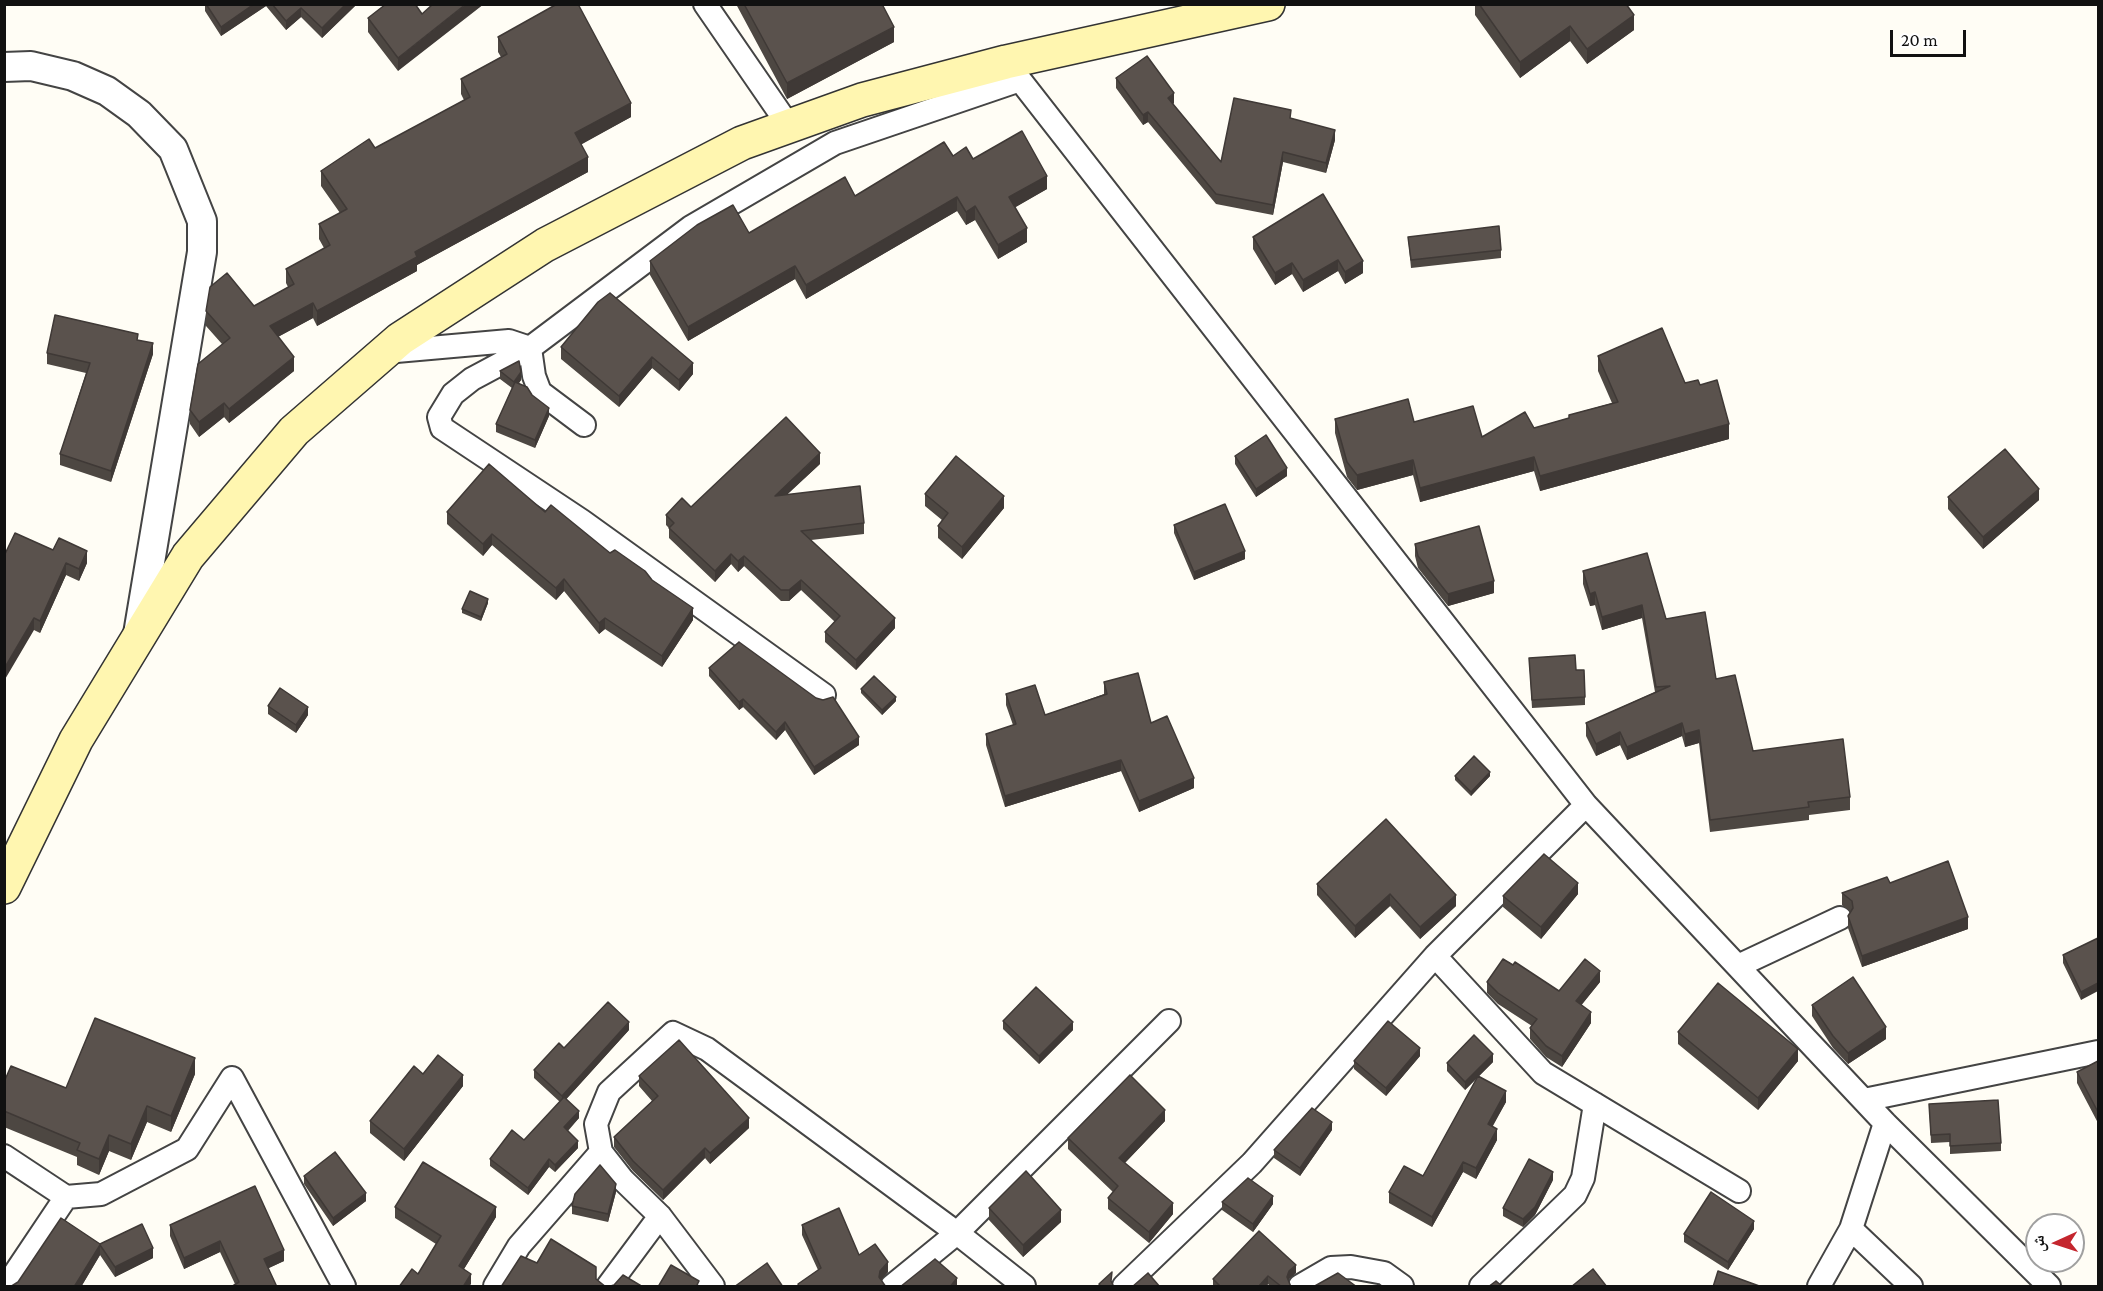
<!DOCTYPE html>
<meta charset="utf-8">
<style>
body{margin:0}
#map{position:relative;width:2103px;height:1291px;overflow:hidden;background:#fffdf5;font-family:"Crimson Pro","Noto Naskh Arabic",serif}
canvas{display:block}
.frame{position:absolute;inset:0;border:6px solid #111;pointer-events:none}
.north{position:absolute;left:2025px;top:1213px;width:60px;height:60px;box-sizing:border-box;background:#fff;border:2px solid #a0a0a0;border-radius:50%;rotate:267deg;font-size:16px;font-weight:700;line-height:24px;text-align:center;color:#111}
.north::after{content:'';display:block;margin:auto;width:21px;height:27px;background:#c4262e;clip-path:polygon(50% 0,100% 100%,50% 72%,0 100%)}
.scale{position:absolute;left:1890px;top:30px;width:76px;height:27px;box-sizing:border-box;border:3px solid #111;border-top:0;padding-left:8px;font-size:18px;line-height:21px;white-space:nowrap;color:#111;-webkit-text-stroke:4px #fff;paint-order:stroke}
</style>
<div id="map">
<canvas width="2103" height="1291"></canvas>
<div class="frame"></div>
<div class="north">ش</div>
<div class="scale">20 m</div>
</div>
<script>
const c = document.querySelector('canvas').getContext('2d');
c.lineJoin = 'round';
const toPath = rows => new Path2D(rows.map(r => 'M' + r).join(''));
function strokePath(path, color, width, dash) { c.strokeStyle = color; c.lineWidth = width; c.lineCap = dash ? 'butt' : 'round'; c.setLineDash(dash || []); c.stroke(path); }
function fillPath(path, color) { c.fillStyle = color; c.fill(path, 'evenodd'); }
const minor = toPath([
 [705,4,789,126],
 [1006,62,1586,805,1885,1123,2049,1286],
 [385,352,509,341,530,348,534,376,540,392,584,425],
 [824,695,582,521,442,428,439,417,453,394,472,379,530,348,691,227,835,143,1020,80],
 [1435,956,1543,1073,1739,1191],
 [1738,966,1840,918],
 [1864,1100,2098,1052],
 [601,1152,596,1124,609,1092,673,1033,707,1049,957,1233,1024,1286],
 [4,1156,66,1197,101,1194,187,1149,232,1078,344,1286],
 [1851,1229,1911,1286],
 [7,1285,66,1197],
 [495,1286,519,1246,601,1152,623,1180,660,1216,713,1286],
 [608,1286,660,1216],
 [892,1286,957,1233,1169,1021],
 [1124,1286,1252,1163,1435,956,1586,805],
 [1300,1286,1331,1268,1351,1267,1384,1273,1402,1286],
 [1481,1286,1575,1195,1583,1178,1595,1104],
 [1819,1286,1851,1229,1885,1123]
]);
const tertiary = toPath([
 [4,67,31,66,73,76,107,91,139,114,173,149,202,221,202,252,138,634]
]);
const secondary = toPath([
 [4,887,76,740,188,556,294,431,400,339,545,245,742,143,862,100,1006,62,1268,4]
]);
strokePath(minor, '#444', 26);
strokePath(tertiary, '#444', 32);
strokePath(secondary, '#333', 36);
strokePath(minor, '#fff', 22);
strokePath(tertiary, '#fff', 28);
strokePath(secondary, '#fff6b0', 33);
fillPath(toPath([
 [205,4,355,4,355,6,322,38,301,17,286,30,266,6,221,36,205,11],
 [415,4,398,71,368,32,368,18],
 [736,4,882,4,894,42,787,99],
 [1475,4,1626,4,1634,30,1587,64,1570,41,1520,78,1475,15],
 [498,37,631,117,581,144,588,172,417,265,417,271,317,326,313,318,278,337,294,371,229,423,224,417,199,437,190,424,190,410,222,344,206,326,206,311,254,306,288,287,286,283,286,269,324,248,319,239,319,224,340,213,321,186,321,171,375,148,464,100,461,94,461,79,501,57,498,52],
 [1116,78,1174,103,1173,104,1221,162,1291,119,1335,140,1326,173,1283,162,1273,215,1216,204,1148,122,1143,125,1116,88],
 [953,156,973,159,1047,189,1015,207,1027,242,998,259,975,220,966,225,957,211,806,299,795,279,688,341,650,275,650,261,749,233,855,196],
 [1323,194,1363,273,1345,284,1338,271,1303,292,1292,274,1275,285,1253,249,1253,237],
 [1408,237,1501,250,1501,258,1411,268],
 [598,302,693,374,679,391,652,368,619,407,561,359,561,347],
 [138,340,153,354,111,482,60,465,60,454,86,373,47,364,47,353],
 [1598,356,1685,383,1700,385,1729,439,1540,491,1534,471,1420,502,1413,475,1357,490,1347,477,1335,433,1335,419,1414,422,1482,437,1534,428,1569,418,1569,415,1612,403,1598,371],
 [500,371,521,380,519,383,532,395,549,416,535,448,496,432,496,424,512,388,500,379],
 [1235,456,1287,476,1256,497,1235,464],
 [820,464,787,494,864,523,864,534,811,540,895,628,856,670,825,642,825,632,835,622,801,590,789,601,781,601,744,566,738,572,731,564,715,582,669,538,669,528,666,525,666,515],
 [925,494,1004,508,962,559,938,538,938,526,942,520,925,506],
 [1948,497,2039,500,1983,549,1948,509],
 [447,512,545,512,652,580,693,620,662,667,605,629,599,634,564,591,556,600,492,545,483,556,447,524],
 [1174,525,1245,559,1194,580,1174,533],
 [15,533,53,550,87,563,79,581,66,575,40,633,34,630],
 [1415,544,1494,593,1448,606,1418,568,1415,556],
 [1583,571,1666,619,1716,679,1753,751,1850,797,1850,810,1809,815,1809,820,1710,832,1699,743,1685,747,1682,736,1627,760,1620,745,1596,756,1586,736,1586,723,1655,692,1642,618,1602,630,1595,605,1590,606,1583,584],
 [488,603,481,621,462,613,462,609],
 [1529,658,1576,670,1585,697,1585,705,1532,708],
 [709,668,859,745,814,775,785,730,776,740,743,707,739,710,709,676],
 [1104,682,1151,723,1194,788,1139,812,1121,771,1005,807,986,745,986,734,1013,725,1006,705,1006,694,1045,715,1104,694],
 [861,689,896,701,882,715,861,693],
 [268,706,308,715,296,733,268,714],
 [1455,776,1490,776,1471,796,1455,780],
 [1386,819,1456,906,1420,939,1390,906,1355,938,1317,895,1317,884],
 [1890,883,1968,929,1862,967,1848,928,1848,916,1851,912,1842,905,1842,893],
 [1578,894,1541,939,1503,907,1503,896],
 [2098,938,2081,1000,2063,963,2063,955],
 [1513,965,1559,991,1600,982,1581,1005,1591,1023,1562,1067,1546,1057,1530,1039,1530,1028,1532,1026,1498,1004,1487,993,1487,982],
 [1812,1005,1886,1039,1848,1064,1833,1048,1812,1016],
 [1003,1021,1073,1030,1039,1064,1003,1029],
 [629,1030,566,1099,579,1118,568,1131,578,1148,555,1172,549,1167,528,1195,490,1166,490,1159,524,1140,560,1102,534,1078,534,1070,564,1048],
 [1678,1032,1798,1061,1758,1110,1678,1044],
 [1420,1056,1386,1096,1354,1069,1354,1061],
 [2098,1061,2098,1123,2077,1083,2077,1072],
 [1493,1062,1479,1076,1506,1102,1492,1126,1497,1140,1476,1179,1463,1172,1432,1227,1389,1203,1389,1192,1423,1176,1477,1078,1465,1090,1447,1071,1447,1063],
 [195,1074,171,1132,147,1122,131,1160,109,1151,99,1175,77,1165,77,1157,4,1127,4,1082,66,1088],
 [423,1074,463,1086,404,1161,370,1133,370,1121],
 [639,1076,749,1128,710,1164,705,1158,663,1200,633,1171,614,1147,614,1137,652,1101,639,1086],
 [1929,1104,2001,1143,2001,1151,1950,1154,1950,1142,1931,1143],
 [1165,1121,1125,1163,1173,1214,1149,1243,1108,1209,1108,1198,1113,1192,1068,1149,1068,1138],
 [1332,1130,1300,1176,1274,1158,1274,1150],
 [304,1176,366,1201,333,1226,304,1184],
 [1553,1180,1535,1215,1523,1227,1503,1216,1503,1208],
 [616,1192,608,1222,572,1214,572,1206],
 [1222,1202,1273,1204,1253,1232,1222,1210],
 [395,1207,496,1217,464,1269,471,1284,418,1274,436,1244,395,1218],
 [989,1208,1061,1222,1023,1257,989,1220],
 [170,1225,284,1261,235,1284,220,1252,184,1269,170,1236],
 [802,1225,859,1255,888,1272,881,1280,886,1287,798,1287,798,1284,818,1270,802,1235],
 [1754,1229,1728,1270,1684,1242,1684,1234],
 [100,1244,153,1258,115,1277,100,1255,81,1287,10,1287],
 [1296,1273,1289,1279,1288,1280,1291,1287,1271,1287,1268,1284,1266,1287,1213,1287,1213,1279]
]), '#4d4742');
fillPath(toPath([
 [254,4,266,4,266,6,221,36,221,27],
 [346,4,355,4,355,6,322,38,322,28],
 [466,4,484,4,398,71,398,58],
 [301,8,301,17,286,30,286,21],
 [1634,15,1634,30,1587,64,1587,49],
 [1570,26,1570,41,1520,78,1520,62],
 [894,27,894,42,787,99,787,83],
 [1174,93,1174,103,1168,108,1168,98],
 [631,103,631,117,575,148,575,133],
 [1148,112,1148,122,1143,125,1143,115],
 [1335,130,1335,140,1326,173,1326,163],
 [1283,152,1283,162,1273,215,1273,205],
 [588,157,588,172,417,265,417,271,317,326,317,311,415,252],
 [1047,176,1047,189,1009,211,1009,197],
 [957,197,957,211,806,299,806,285],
 [975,206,975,220,966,225,966,212],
 [1027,228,1027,242,998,259,998,245],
 [1338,260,1338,271,1303,292,1303,280],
 [1363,261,1363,273,1345,284,1345,272],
 [1292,263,1292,274,1275,285,1275,273],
 [795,266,795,279,688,341,688,327],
 [313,303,313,318,270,341,270,326],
 [153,343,153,354,111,482,111,471],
 [294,357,294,371,229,423,229,409],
 [652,357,652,368,619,407,619,396],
 [693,363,693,374,679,391,679,380],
 [521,372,521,380,514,390,514,382],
 [224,403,224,417,199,437,199,422],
 [549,408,549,416,535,448,535,440],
 [1729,424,1729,439,1540,491,1540,476],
 [820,453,820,464,775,506,775,496],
 [1534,457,1534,471,1420,502,1420,488],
 [1413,460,1413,475,1357,490,1357,475],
 [1287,468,1287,476,1256,497,1256,489],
 [2039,489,2039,500,1983,549,1983,537],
 [1004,496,1004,508,962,559,962,547],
 [492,534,492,545,483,556,483,544],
 [87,551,87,563,79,581,79,569],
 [1245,551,1245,559,1194,580,1194,572],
 [731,554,731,564,715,582,715,571],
 [744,556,744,566,738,572,738,561],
 [66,563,66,575,40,633,40,621],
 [564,579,564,591,556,600,556,588],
 [801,580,801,590,789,601,789,590],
 [1494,581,1494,593,1448,606,1448,594],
 [1595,592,1595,605,1590,606,1590,594],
 [488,599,488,603,481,621,481,617],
 [1642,605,1642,618,1602,630,1602,617],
 [693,608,693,620,662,667,662,656],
 [34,618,34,630,4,681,4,669],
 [605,618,605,629,599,634,599,623],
 [895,618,895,628,856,670,856,660],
 [896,697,896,701,882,715,882,710],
 [743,699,743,707,739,710,739,702],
 [308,707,308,715,296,733,296,725],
 [785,722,785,730,776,740,776,732],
 [1682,723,1682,736,1627,760,1627,747],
 [1699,730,1699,743,1685,747,1685,734],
 [1620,732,1620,745,1596,756,1596,744],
 [859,737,859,745,814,775,814,767],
 [1121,760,1121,771,1005,807,1005,796],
 [1490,772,1490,776,1471,796,1471,792],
 [1194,778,1194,788,1139,812,1139,801],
 [1578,883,1578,894,1541,939,1541,927],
 [1390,894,1390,906,1355,938,1355,926],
 [1456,895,1456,906,1420,939,1420,927],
 [1968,917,1968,929,1862,967,1862,956],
 [1600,971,1600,982,1576,1012,1576,1001],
 [2098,983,2098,991,2081,1000,2081,992],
 [1591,1012,1591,1023,1562,1067,1562,1056],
 [629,1022,629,1030,562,1104,562,1096],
 [1073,1022,1073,1030,1039,1064,1039,1056],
 [1886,1027,1886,1039,1848,1064,1848,1053],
 [1420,1048,1420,1056,1386,1096,1386,1088],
 [1798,1049,1798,1061,1758,1110,1758,1098],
 [1493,1054,1493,1062,1465,1090,1465,1082],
 [195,1058,195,1074,171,1132,171,1116],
 [463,1075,463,1086,404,1161,404,1149],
 [1506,1091,1506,1102,1488,1135,1488,1124],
 [147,1106,147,1122,131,1160,131,1144],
 [1165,1110,1165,1121,1119,1169,1119,1158],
 [579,1111,579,1118,564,1134,564,1127],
 [749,1118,749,1128,710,1164,710,1153],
 [1332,1122,1332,1130,1300,1176,1300,1168],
 [1497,1129,1497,1140,1476,1179,1476,1168],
 [109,1135,109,1151,99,1175,99,1159],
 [578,1141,578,1148,555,1172,555,1165],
 [705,1148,705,1158,663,1200,663,1190],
 [549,1159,549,1167,528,1195,528,1188],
 [1463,1162,1463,1172,1432,1227,1432,1217],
 [1553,1172,1553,1180,1535,1215,1523,1227,1523,1219],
 [616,1184,616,1192,608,1222,608,1214],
 [366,1193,366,1201,333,1226,333,1218],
 [1273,1196,1273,1204,1253,1232,1253,1224],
 [1173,1203,1173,1214,1149,1243,1149,1232],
 [496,1207,496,1217,459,1277,459,1266],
 [1061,1210,1061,1222,1023,1257,1023,1245],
 [1754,1221,1754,1229,1728,1270,1728,1262],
 [220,1241,220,1252,184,1269,184,1258],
 [100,1245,100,1255,81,1287,74,1287],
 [153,1248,153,1258,115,1277,115,1267],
 [284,1250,284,1261,264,1270,264,1259],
 [888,1262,888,1272,880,1281,879,1277,880,1271],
 [1296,1265,1296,1273,1289,1279,1287,1285,1287,1277,1289,1271],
 [471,1274,471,1284,469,1287,463,1287],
 [1268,1276,1268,1284,1266,1287,1258,1287],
 [957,1278,957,1287,950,1287]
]), '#3f3936');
const building = toPath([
 [206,4,254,4,221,27,206,4],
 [272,4,346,4,322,28,301,8,286,21,272,4],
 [386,4,415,4,422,14,433,4,466,4,398,58,368,18,386,4],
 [557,4,578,4,631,103,575,133,588,157,415,252,417,257,317,311,313,303,270,326,294,357,229,409,224,403,199,422,190,410,198,364,230,338,206,311,210,287,227,273,254,306,294,284,286,269,330,245,319,224,347,209,321,171,369,139,375,148,470,97,461,79,507,54,498,37,557,4],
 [744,4,882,4,894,27,787,83,744,4],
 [1479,4,1626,4,1634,15,1587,49,1570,26,1520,62,1479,4],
 [1147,56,1174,93,1168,98,1221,162,1234,98,1291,110,1290,118,1335,130,1326,163,1283,152,1273,205,1216,194,1148,112,1143,115,1116,78,1147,56],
 [1022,131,1047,176,1009,197,1027,228,998,245,975,206,966,212,957,197,806,285,795,266,688,327,650,261,697,225,733,205,749,233,845,177,855,196,944,142,953,156,966,147,973,159,1022,131],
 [1323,194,1363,261,1345,272,1338,260,1303,280,1292,263,1275,273,1253,237,1323,194],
 [1499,226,1501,250,1411,260,1408,237,1499,226],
 [610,293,693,363,679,380,652,357,619,396,561,347,598,302,610,293],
 [55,315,138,334,137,340,153,343,111,471,60,454,90,363,47,353,55,315],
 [1662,328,1685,383,1698,380,1700,385,1717,380,1729,424,1540,476,1534,457,1420,488,1413,460,1357,475,1347,462,1335,419,1408,399,1414,422,1473,406,1482,437,1525,412,1534,428,1569,418,1569,415,1618,402,1598,356,1662,328],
 [519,361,521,372,514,382,500,371,519,361],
 [515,382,527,387,532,395,549,408,535,440,496,424,515,382],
 [786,417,820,453,775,496,860,486,864,523,801,531,895,618,856,660,825,632,840,616,801,580,789,590,781,590,744,556,738,561,731,554,715,571,669,528,674,523,666,515,682,498,691,507,786,417],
 [1266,435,1287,468,1256,489,1235,456,1266,435],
 [2005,449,2039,489,1983,537,1948,497,2005,449],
 [956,456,1004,496,962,547,938,526,948,513,925,494,956,456],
 [489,464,545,512,551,505,610,553,615,550,645,571,652,580,693,608,662,656,605,618,599,623,564,579,556,588,492,534,483,544,447,512,489,464],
 [1225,504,1245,551,1194,572,1174,525,1225,504],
 [1479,526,1494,581,1448,594,1418,556,1415,544,1479,526],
 [15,533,53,550,59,538,87,551,79,569,66,563,40,621,34,618,4,669,4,556,15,533],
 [1647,553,1666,619,1705,612,1716,679,1735,675,1753,751,1843,739,1850,797,1808,802,1809,807,1710,820,1699,730,1685,734,1682,723,1627,747,1620,732,1596,744,1586,723,1670,686,1656,687,1642,605,1602,617,1595,592,1590,594,1583,571,1647,553],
 [470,591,488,599,481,617,462,609,470,591],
 [739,642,816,698,823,700,833,697,859,737,814,767,785,722,776,732,743,699,739,702,709,668,739,642],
 [1575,655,1576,670,1584,670,1585,697,1532,700,1529,658,1575,655],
 [1138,673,1151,723,1167,716,1194,778,1139,801,1121,760,1005,796,986,734,1016,724,1006,694,1035,685,1045,715,1107,694,1104,682,1138,673],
 [874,676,896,697,882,710,861,689,874,676],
 [280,688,308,707,296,725,268,706,280,688],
 [1474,756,1490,772,1471,792,1455,776,1474,756],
 [1386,819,1456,895,1420,927,1390,894,1355,926,1317,884,1386,819],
 [1544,854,1578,883,1541,927,1503,896,1544,854],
 [1948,861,1968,917,1862,956,1848,916,1853,908,1852,901,1842,893,1887,877,1890,883,1948,861],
 [2098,938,2098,983,2081,992,2063,955,2098,938],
 [1503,959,1513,965,1515,962,1559,991,1585,959,1600,971,1576,1001,1591,1012,1562,1056,1546,1046,1530,1028,1537,1019,1498,993,1487,982,1503,959],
 [1853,977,1886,1027,1848,1053,1833,1036,1812,1005,1853,977],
 [1718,983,1798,1049,1758,1098,1678,1032,1718,983],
 [1036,987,1073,1022,1039,1056,1003,1021,1036,987],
 [608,1002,629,1022,562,1096,534,1070,559,1043,564,1048,608,1002],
 [95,1018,195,1058,171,1116,147,1106,131,1144,109,1135,99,1159,77,1150,80,1143,4,1111,4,1082,11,1066,66,1088,95,1018],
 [1388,1021,1420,1048,1386,1088,1354,1061,1388,1021],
 [1474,1035,1493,1054,1465,1082,1447,1063,1474,1035],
 [679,1040,749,1118,710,1153,705,1148,663,1190,633,1161,614,1137,658,1096,639,1076,679,1040],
 [438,1055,463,1075,404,1149,370,1121,414,1066,423,1074,438,1055],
 [2098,1061,2098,1112,2077,1072,2098,1061],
 [1130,1075,1165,1110,1119,1158,1173,1203,1149,1232,1108,1198,1118,1186,1068,1138,1130,1075],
 [1478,1076,1506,1091,1488,1124,1497,1129,1476,1168,1463,1162,1432,1217,1389,1192,1404,1166,1423,1176,1478,1076],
 [564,1097,579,1111,564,1127,578,1141,555,1165,549,1159,528,1188,490,1159,512,1130,524,1140,564,1097],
 [1998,1100,2001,1143,1950,1146,1950,1134,1931,1135,1929,1104,1998,1100],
 [1312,1108,1332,1122,1300,1168,1274,1150,1312,1108],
 [335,1152,366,1193,333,1218,304,1176,335,1152],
 [1529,1159,1553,1172,1535,1207,1523,1219,1503,1208,1529,1159],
 [423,1162,496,1207,459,1266,471,1274,463,1287,399,1287,412,1269,418,1274,441,1236,395,1207,423,1162],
 [600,1165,616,1184,608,1214,572,1206,575,1194,600,1165],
 [1026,1171,1061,1210,1023,1245,989,1208,1026,1171],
 [1248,1178,1273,1196,1253,1224,1222,1202,1248,1178],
 [255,1186,284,1250,264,1259,277,1287,231,1287,239,1282,220,1241,184,1258,170,1225,255,1186],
 [1711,1192,1754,1221,1728,1262,1684,1234,1711,1192],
 [839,1208,859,1255,875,1244,888,1262,880,1271,879,1277,886,1287,799,1287,798,1284,821,1268,802,1225,839,1208],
 [61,1218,100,1244,142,1224,153,1248,115,1267,100,1245,74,1287,10,1287,18,1282,61,1218],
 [1259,1231,1296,1265,1289,1271,1287,1277,1291,1287,1282,1287,1268,1276,1258,1287,1221,1287,1213,1279,1259,1231],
 [551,1239,596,1267,596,1279,606,1287,501,1287,521,1256,537,1263,551,1239],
 [935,1259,957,1278,950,1287,900,1287,935,1259],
 [767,1263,783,1287,734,1287,767,1263],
 [671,1265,699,1281,696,1287,658,1287,671,1265],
 [1593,1269,1607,1287,1571,1287,1593,1269],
 [1718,1271,1762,1287,1713,1287,1718,1271],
 [1112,1272,1111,1281,1114,1287,1101,1287,1099,1284,1112,1272],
 [1148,1273,1160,1287,1132,1287,1148,1273],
 [1338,1273,1357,1287,1313,1287,1338,1273],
 [623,1275,643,1287,607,1287,614,1285,623,1275],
 [1496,1281,1503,1287,1488,1287,1496,1281]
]);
fillPath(building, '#5a524d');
strokePath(building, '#3f3936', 1.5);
</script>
